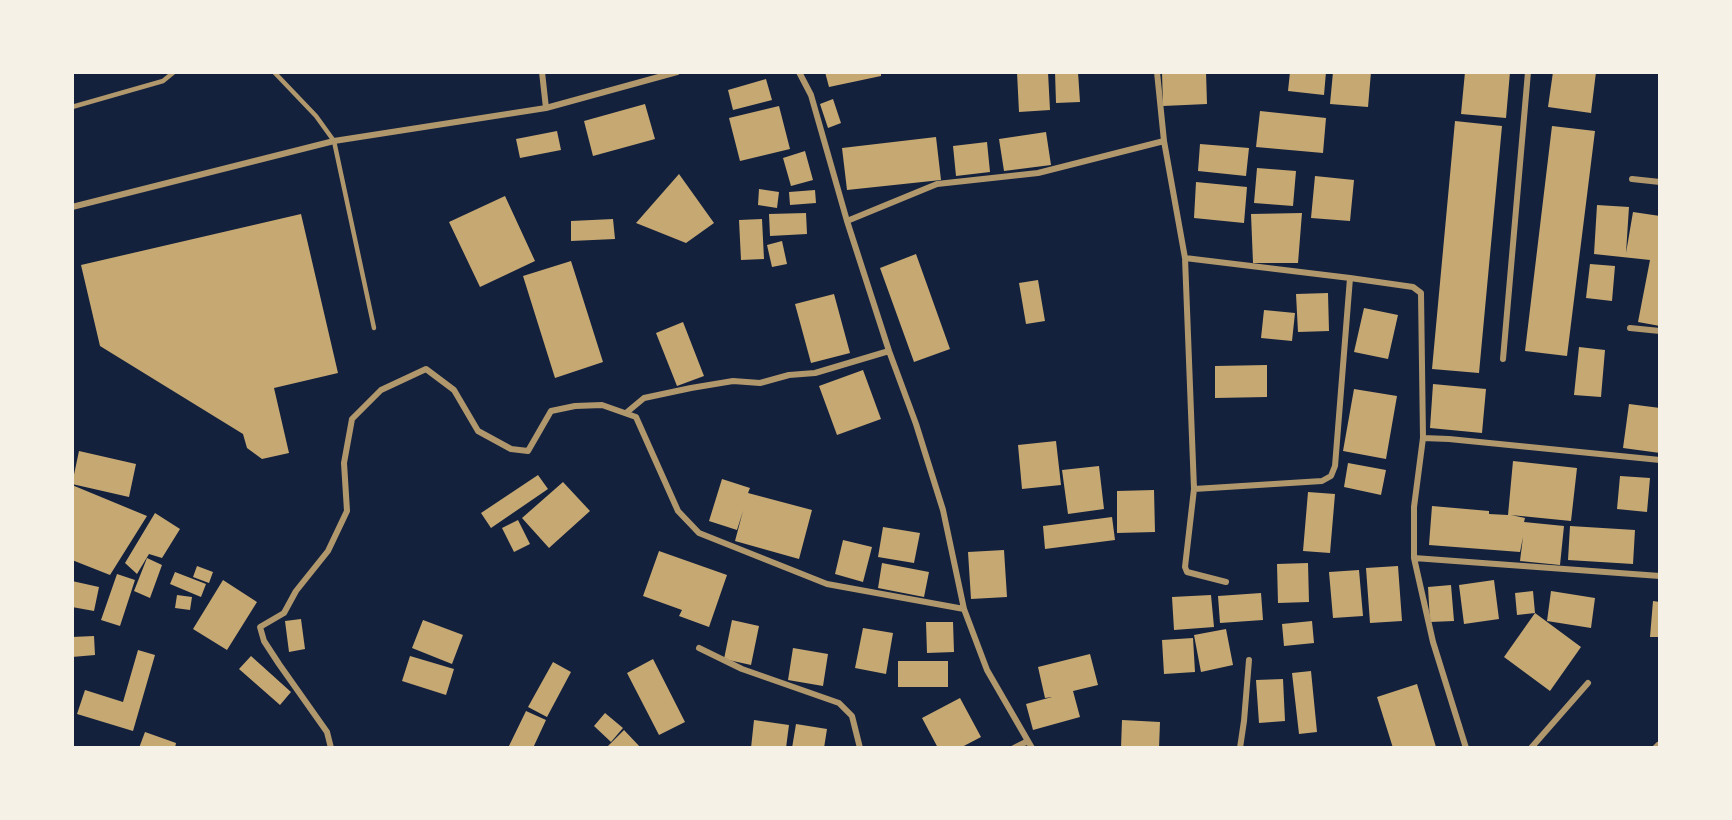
<!DOCTYPE html>
<style>
body{margin:0}
#map{position:relative;width:1732px;height:820px;overflow:hidden;background:#14213d;font-family:"Libre Baskerville",serif}
canvas{display:block}
.frame{position:absolute;inset:0;border:74px solid #f6f1e7;pointer-events:none}
</style>
<div id="map">
<canvas width="1732" height="820"></canvas>
<div class="frame"></div>
</div>
<script>
const c = document.querySelector('canvas').getContext('2d');
c.lineJoin = 'round';
function fillPath(path, color) { c.fillStyle = color; c.fill(path, 'evenodd'); }
const toPath = rows => new Path2D(rows.map(r => 'M' + r).join(''));
function strokePath(path, color, width, dash) { c.strokeStyle = color; c.lineWidth = width; c.lineCap = dash ? 'butt' : 'round'; c.setLineDash(dash || []); c.stroke(path); }
fillPath(toPath([
 [825,72,881,72,881,76,829,87],
 [1017,72,1048,72,1050,110,1019,112],
 [1055,72,1078,72,1080,102,1056,103],
 [1162,72,1206,72,1207,104,1163,106],
 [1290,72,1326,72,1324,95,1288,91],
 [1333,72,1371,72,1368,107,1330,104],
 [1465,72,1510,72,1506,118,1461,114],
 [1553,72,1596,72,1591,113,1548,107],
 [766,79,772,100,733,110,728,90],
 [833,99,841,123,828,128,820,104],
 [645,104,655,139,593,156,584,121],
 [779,106,790,149,740,161,729,118],
 [1260,111,1326,118,1323,153,1256,147],
 [1455,121,1502,126,1479,373,1432,369],
 [1552,126,1595,131,1567,356,1525,351],
 [557,131,561,150,520,158,516,139],
 [1046,132,1051,165,1004,171,999,139],
 [936,137,941,180,847,190,842,148],
 [987,142,990,172,956,176,953,146],
 [1200,144,1249,148,1246,176,1198,171],
 [805,151,813,180,791,186,783,158],
 [1257,168,1296,171,1293,206,1254,203],
 [679,174,714,223,686,243,636,223],
 [1315,176,1354,180,1350,221,1311,218],
 [1196,182,1247,187,1244,223,1194,218],
 [759,189,779,192,777,208,758,205],
 [815,190,816,203,790,205,789,192],
 [505,196,535,261,480,287,449,222],
 [1597,205,1629,207,1626,253,1633,212,1660,216,1660,326,1638,322,1650,260,1594,254],
 [806,213,807,234,770,236,769,214],
 [1302,213,1298,263,1253,263,1251,214],
 [301,214,338,373,274,388,289,453,262,459,247,448,243,434,100,346,81,265],
 [613,219,615,239,571,241,571,221],
 [762,219,764,259,741,260,739,220],
 [782,241,787,264,772,267,767,245],
 [916,254,950,349,914,362,880,268],
 [571,261,603,362,555,378,523,276],
 [1590,264,1615,266,1612,301,1586,298],
 [1038,280,1045,321,1026,324,1019,283],
 [1328,293,1329,331,1298,332,1296,294],
 [834,294,850,353,811,363,795,304],
 [1364,308,1398,315,1388,359,1354,352],
 [1264,310,1295,313,1292,341,1261,338],
 [683,322,704,376,677,386,656,333],
 [1579,347,1605,350,1601,397,1574,395],
 [1267,365,1267,397,1215,398,1215,366],
 [863,370,881,419,837,435,819,386],
 [1433,384,1486,389,1482,433,1430,428],
 [1354,389,1397,396,1386,459,1343,451],
 [1629,404,1660,408,1660,453,1623,448],
 [1056,441,1061,485,1022,489,1018,445],
 [79,451,136,464,129,497,72,484],
 [1513,461,1577,468,1571,521,1511,515,1525,518,1524,522,1564,526,1560,565,1520,561,1523,537,1520,552,1429,545,1432,506,1489,511,1489,514,1508,515],
 [1348,463,1386,470,1381,495,1344,487],
 [1099,466,1104,509,1068,514,1062,470],
 [538,475,548,489,491,528,481,513],
 [1620,476,1650,478,1647,512,1617,509],
 [722,479,750,488,748,493,812,510,799,559,735,541,743,511,737,530,709,521],
 [563,482,590,511,549,548,522,518],
 [72,485,147,516,110,575,72,560],
 [1154,490,1155,532,1117,533,1117,491],
 [1308,492,1335,494,1330,553,1303,551],
 [155,513,180,529,162,558,149,554,137,574,125,563],
 [1112,517,1115,540,1045,549,1043,526],
 [518,520,530,544,514,552,502,528],
 [1570,526,1635,530,1633,564,1568,560],
 [883,527,920,533,914,563,878,557],
 [843,540,872,547,863,582,835,574],
 [1004,550,1007,597,971,599,968,552],
 [659,551,727,575,709,627,679,616,682,610,643,596],
 [147,558,162,565,150,598,134,591],
 [882,563,929,572,924,597,878,588],
 [1308,563,1309,602,1278,603,1277,564],
 [197,566,213,572,209,583,193,577],
 [1398,566,1402,621,1370,623,1366,568],
 [1359,570,1363,616,1333,618,1329,572],
 [175,572,206,584,201,597,170,584],
 [117,574,135,580,120,626,101,620],
 [223,580,257,602,227,650,193,629],
 [1494,580,1499,619,1464,624,1459,585],
 [72,581,99,587,94,611,72,607],
 [1451,585,1454,621,1430,622,1428,587],
 [1533,591,1535,613,1581,647,1550,691,1504,657,1535,613,1517,615,1515,593],
 [1551,591,1595,598,1591,628,1547,621],
 [1261,593,1263,620,1220,623,1218,596],
 [177,595,192,597,190,610,175,608],
 [1211,595,1214,627,1174,630,1172,597],
 [1653,601,1660,602,1660,637,1650,637],
 [301,619,305,649,289,652,285,621],
 [423,620,463,635,452,664,412,648],
 [732,620,759,626,751,665,724,659],
 [1312,621,1314,643,1284,646,1282,624],
 [926,622,953,622,954,652,927,653],
 [863,628,893,633,886,674,855,668],
 [1226,629,1233,665,1201,672,1194,635],
 [94,636,95,655,72,657,72,637],
 [1193,638,1195,672,1164,674,1162,640],
 [793,648,828,654,823,686,788,680],
 [138,650,155,655,133,731,77,714,85,690,123,702],
 [1090,654,1098,685,1073,691,1080,717,1033,730,1026,704,1052,697,1045,698,1038,667],
 [251,656,291,692,280,705,239,669],
 [410,656,454,669,446,695,402,681],
 [653,659,685,722,659,735,627,673],
 [898,661,948,661,948,687,898,687],
 [553,662,571,672,547,717,528,707],
 [1311,671,1317,732,1299,734,1292,673],
 [1283,679,1285,721,1259,723,1256,680],
 [1417,684,1436,747,1393,748,1377,697],
 [960,698,981,737,960,748,938,748,922,718],
 [526,711,546,720,533,748,508,748],
 [605,713,623,728,611,742,594,726],
 [754,720,789,725,786,748,751,748],
 [1122,720,1160,722,1159,748,1121,748],
 [796,724,827,729,824,748,792,748],
 [624,730,641,748,606,748],
 [145,732,176,743,175,748,139,748]
]), '#c6a872');
strokePath(toPath([
 [274,72,316,116,334,141,374,328],
 [72,107,163,81,174,72]
]), '#b1986c', 4.5);
strokePath(toPath([
 [542,72,546,108],
 [799,72,811,95,847,221,889,351,916,424,943,510,964,609,987,670,1032,748],
 [1157,72,1164,141,1185,258,1194,489,1322,481,1331,476,1335,466,1350,278,1185,258],
 [1632,179,1660,182],
 [72,207,334,141,546,108,677,72],
 [847,221,937,184,1038,173,1164,141],
 [1350,278,1413,287,1421,293,1423,438],
 [1630,328,1660,331],
 [1503,359,1528,72],
 [626,413,644,398,691,388,733,381,760,383,789,375,815,373,889,351],
 [1194,489,1185,567,1187,572,1226,582],
 [1414,558,1660,576],
 [699,648,742,669,839,703,852,716,860,748],
 [331,748,327,732,279,664,264,641,260,627,284,613,296,591,328,551,347,511,344,463,352,419,381,390,426,369,454,390,478,431,511,449,528,451,551,411,575,406,602,405,636,417,678,511,699,533,827,584,964,609],
 [1014,748,1028,741],
 [1240,748,1244,721,1249,660],
 [1466,748,1433,642,1414,558,1414,507,1423,438,1449,439,1660,460],
 [1531,748,1588,683],
 [1655,748,1658,745]
]), '#b1986c', 6);
</script>
